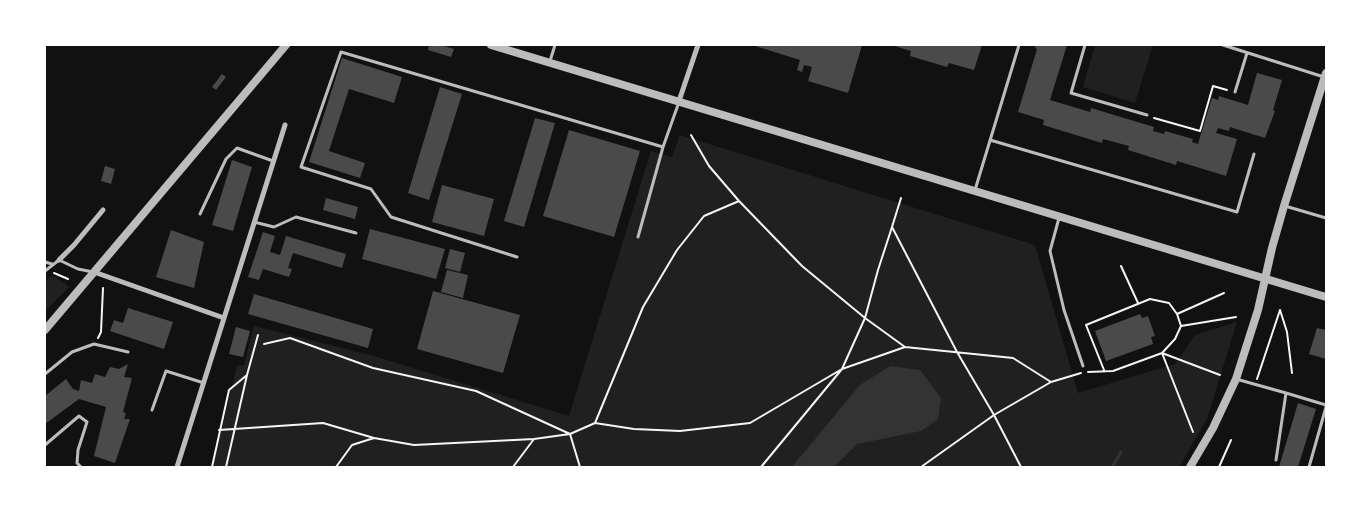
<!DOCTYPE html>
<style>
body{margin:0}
#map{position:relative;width:1371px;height:512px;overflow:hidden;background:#111;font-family:"Playfair Display",serif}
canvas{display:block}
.frame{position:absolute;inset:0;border:46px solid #fff;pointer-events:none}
</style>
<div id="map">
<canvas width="1371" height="512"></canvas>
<div class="frame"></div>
</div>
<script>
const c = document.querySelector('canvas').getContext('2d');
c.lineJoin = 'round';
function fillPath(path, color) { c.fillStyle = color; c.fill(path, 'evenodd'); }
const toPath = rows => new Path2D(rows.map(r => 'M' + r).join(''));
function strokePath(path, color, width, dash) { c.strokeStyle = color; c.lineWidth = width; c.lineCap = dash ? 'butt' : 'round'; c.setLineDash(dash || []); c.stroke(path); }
fillPath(toPath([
 [1095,45,1153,45,1135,103,1083,87],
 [680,135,1035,245,1078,393,1175,364,1195,335,1237,322,1207,419,1179,467,213,467,237,365,244,365,254,326,374,356,569,416,651,151,672,157],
 [52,275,69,287,45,311,45,281]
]), '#202020');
fillPath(toPath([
 [890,366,920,370,941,398,938,419,921,431,857,444,834,467,792,467,860,385]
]), '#333');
strokePath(toPath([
 [1112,467,1121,452]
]), '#333', 3);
fillPath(toPath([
 [429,45,441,45,454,49,451,57,428,50],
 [752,45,862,45,848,93,808,81,812,67,804,65,802,72,797,70,800,60],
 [891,45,982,45,974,70,949,63,947,67,910,56,911,51],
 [1036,45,1067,45,1050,100,1090,112,1091,108,1154,127,1153,131,1164,134,1165,131,1193,139,1192,142,1198,144,1212,98,1218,100,1219,96,1248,105,1257,73,1282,80,1273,110,1275,111,1265,138,1230,127,1229,131,1218,128,1216,133,1237,139,1226,176,1177,161,1176,165,1128,150,1129,146,1103,139,1102,143,1043,125,1044,120,1018,112,1037,49,1035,48],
 [342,58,402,77,394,103,349,89,329,151,365,163,360,178,309,162],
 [222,74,226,77,216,90,212,87],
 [440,87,462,94,429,200,408,193],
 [535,118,555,123,524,227,504,221],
 [569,130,640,151,614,237,543,216],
 [232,160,252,167,233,231,212,225],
 [105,166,115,169,111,184,101,181],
 [442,185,494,199,484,236,432,222],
 [326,198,358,207,355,219,323,210],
 [370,229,445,249,436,279,362,259],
 [171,230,204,242,194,288,156,277],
 [263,232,275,236,270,252,280,255,286,236,346,254,342,268,293,253,288,268,292,269,289,277,263,269,259,280,248,277],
 [450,249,465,253,460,272,445,268],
 [447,270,468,275,463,298,441,292],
 [433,291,520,315,503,373,417,349],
 [254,294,373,329,368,348,248,314],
 [128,308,173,322,164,349,110,331,114,320,123,323],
 [1140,314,1142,318,1148,316,1155,336,1151,337,1153,344,1106,361,1095,331],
 [236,327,250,331,243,357,229,354],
 [1317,328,1326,330,1326,359,1309,354],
 [128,364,124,377,132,378,123,412,126,413,124,419,130,419,115,463,94,456,106,407,79,399,45,424,45,396,66,379,73,389,79,391,81,380,92,383,95,374,105,377,110,367,119,369],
 [1298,403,1316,409,1298,467,1279,467]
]), '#4a4a4a');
strokePath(toPath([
 [1154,118,1200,131,1213,86,1227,90],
 [691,135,709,166,739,201,802,266,865,318,905,347,1013,358,1051,382],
 [901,198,892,227,957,352,994,415,1021,467],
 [1121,266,1138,303],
 [54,273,68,279],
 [1280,310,1287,332,1292,373],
 [1177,314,1224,293],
 [1181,326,1236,317],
 [98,338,101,332,103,288],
 [264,344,290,338,373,368,476,391,570,434,580,467],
 [1162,353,1193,432],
 [1162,353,1220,375],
 [1088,372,1113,371,1162,353,1175,339,1181,326,1177,314,1169,303,1150,299,1086,325,1104,370],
 [1257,379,1280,310],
 [595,423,643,307,677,250,704,216,739,201],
 [219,430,323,423,374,438,414,445,534,439,570,434,595,423,634,429,680,431,750,423,842,369,905,347],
 [212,467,229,390,247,375],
 [226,467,247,375,258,335],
 [336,467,352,445,374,438],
 [513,467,534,439],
 [761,467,842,369,865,318,878,270,892,227],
 [921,467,994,415,1051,382,1081,373],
 [1219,467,1231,440]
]), '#f5f5f5', 2);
strokePath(toPath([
 [1085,45,1071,93,1147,115],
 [1223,45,1324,77],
 [550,61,555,45],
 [1235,92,1247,53],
 [990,140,1237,212,1254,154],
 [975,190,1019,45],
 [1285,206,1326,218],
 [200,214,226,159,237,148,273,161],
 [1059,218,1050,251,1064,310,1083,366],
 [254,222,274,227,296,217,356,233],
 [638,237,663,147],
 [517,257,391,217,371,189,301,167,341,52,663,147,679,102],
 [45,262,52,264],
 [45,271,59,260,78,269,93,272],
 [45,374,72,352,94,344,128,352],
 [1236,379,1286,393,1276,460],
 [1286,393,1326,405],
 [152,410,166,371,204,383],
 [45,445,79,416,87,422,78,450,77,463,81,467],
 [1309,467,1326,407]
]), '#bcbcbc', 3);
strokePath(toPath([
 [679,101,698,45],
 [59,260,74,245,103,210],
 [94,272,224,318],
 [177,467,285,125]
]), '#bcbcbc', 5);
strokePath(toPath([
 [491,45,1326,297],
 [45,330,286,45],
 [1190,467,1213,428,1236,379,1258,310,1272,248,1284,206,1326,73]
]), '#bcbcbc', 8);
</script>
